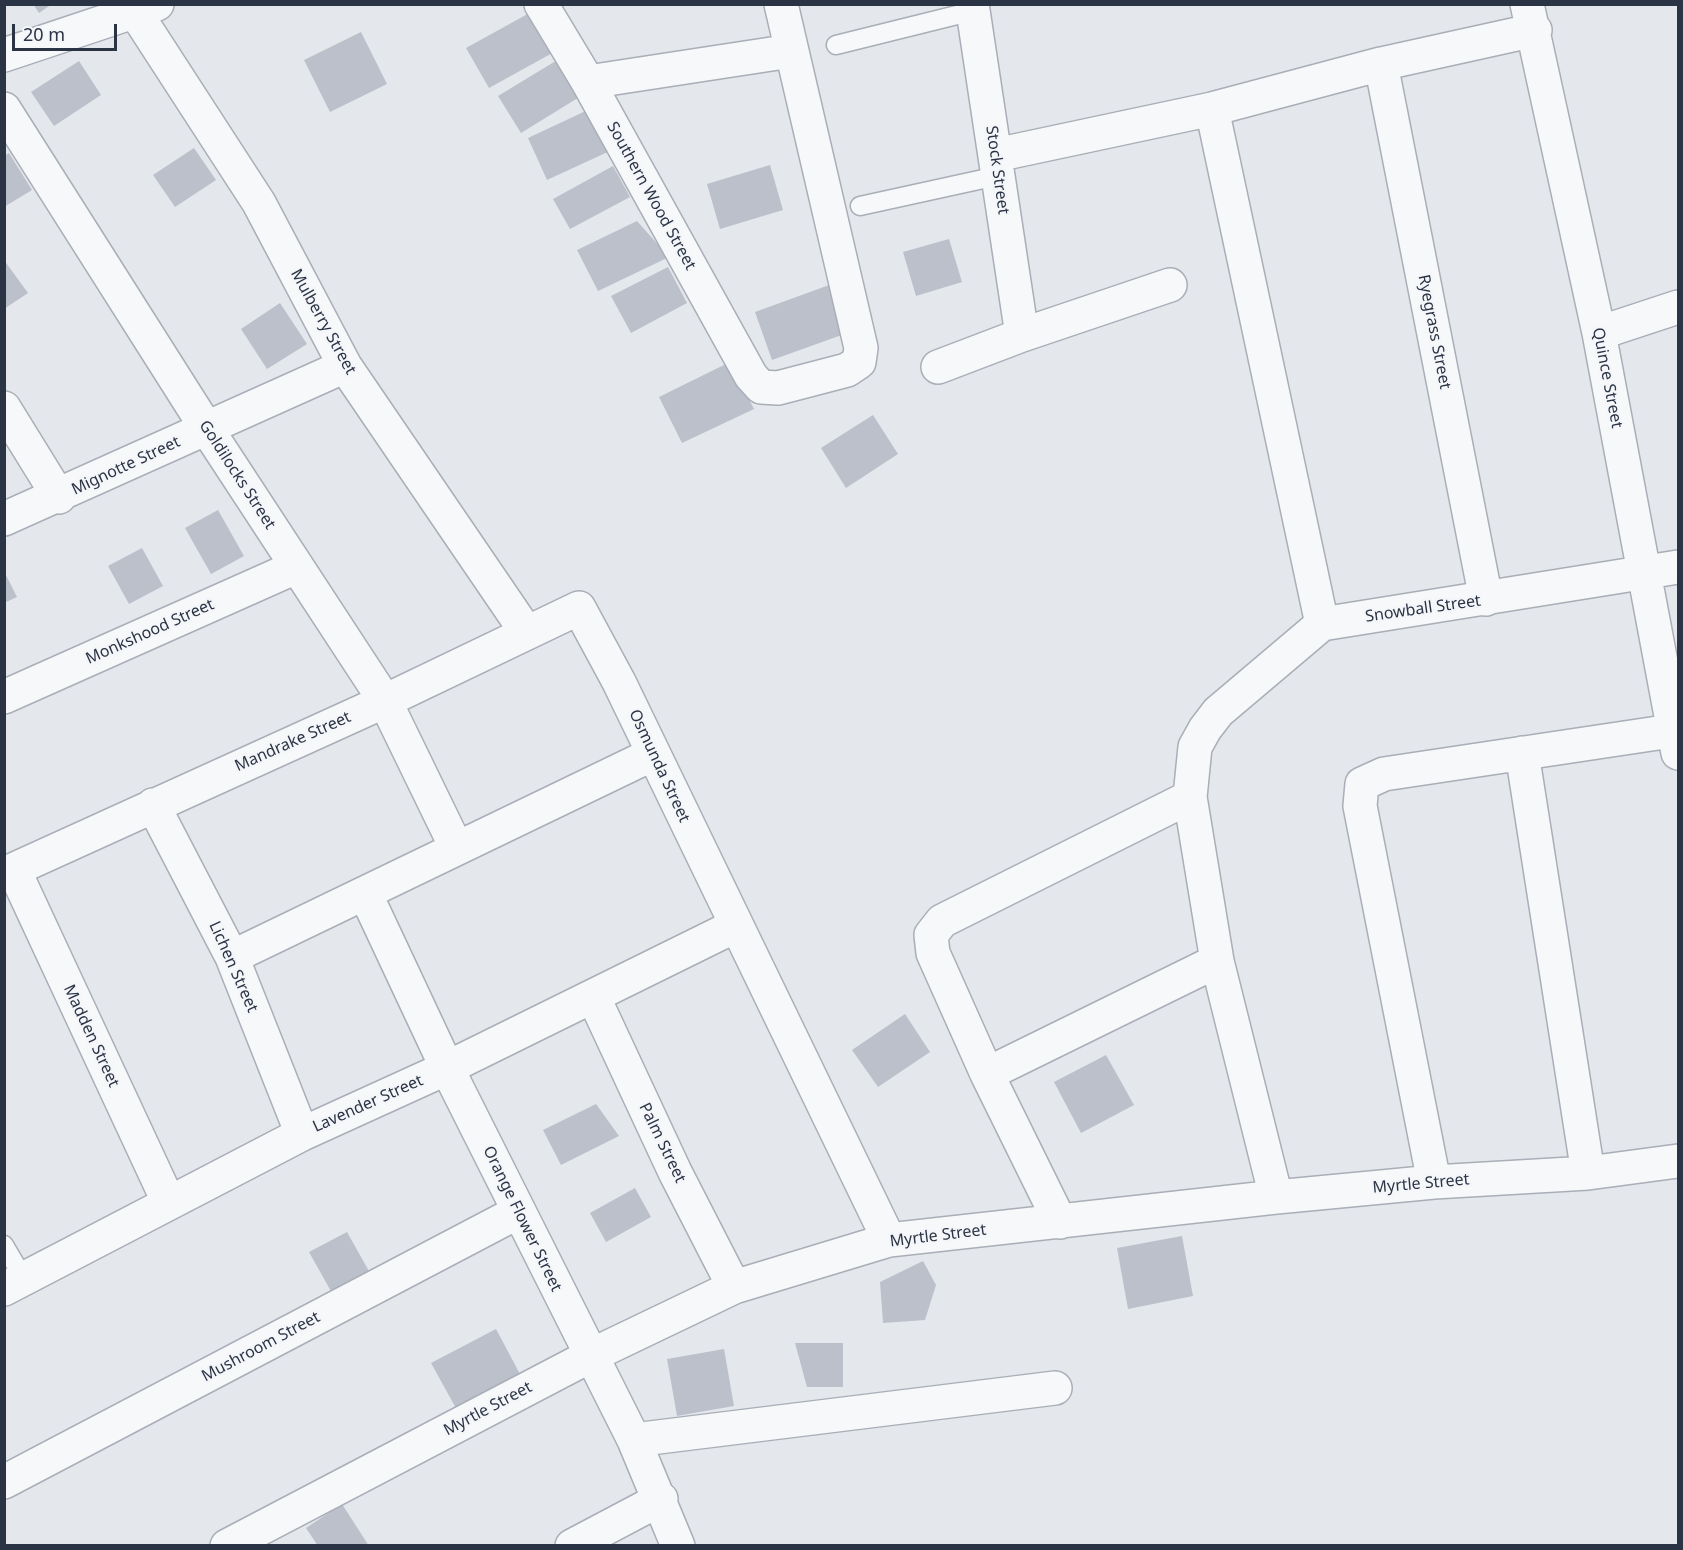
<!DOCTYPE html>
<style>
body{margin:0}
#map{position:relative;width:1683px;height:1550px;overflow:hidden;background:#e4e7ec;font-family:"Noto Sans",sans-serif}
canvas{display:block}
.frame{position:absolute;inset:0;border:6px solid #2b3445;pointer-events:none}
.scale{position:absolute;left:12px;top:24px;width:105px;height:27px;box-sizing:border-box;border:3px solid #2b3445;border-top:0;padding-left:8px;font-size:18px;line-height:21px;white-space:nowrap;color:#2b3445;-webkit-text-stroke:4px #f4f6f9;paint-order:stroke}
</style>
<div id="map">
<canvas width="1683" height="1550"></canvas>
<div class="frame"></div>
<div class="scale">20 m</div>
</div>
<script>
const c = document.querySelector('canvas').getContext('2d');
c.lineJoin = 'round';
function fillPath(path, color) { c.fillStyle = color; c.fill(path, 'evenodd'); }
const toPath = rows => new Path2D(rows.map(r => 'M' + r).join(''));
function strokePath(path, color, width, dash) { c.strokeStyle = color; c.lineWidth = width; c.lineCap = dash ? 'butt' : 'round'; c.setLineDash(dash || []); c.stroke(path); }
function drawText(font, color, halo, rows, align = 'center') {
  c.font = font + ' "Noto Sans",sans-serif'; c.lineWidth = 5; c.setLineDash([]); c.textBaseline = 'middle'; c.strokeStyle = halo; c.fillStyle = color; for (const [text, x, y, turn = 0] of rows) {
    c.save(); c.translate(x, y); c.rotate((+turn || 0) * Math.PI / 180); c.textAlign = isNaN(turn) ? turn : align; if (halo) c.strokeText(text, 0, 0); c.fillText(text, 0, 0); c.restore();
  }
}
fillPath(toPath([
 [33,4,52,4,39,13],
 [533,11,556,51,489,88,466,48],
 [361,32,387,84,330,112,304,60],
 [559,59,581,96,521,133,498,96],
 [79,61,101,95,54,126,31,92],
 [592,108,612,150,547,180,528,138],
 [194,148,216,180,175,207,153,175],
 [9,153,32,190,4,207,4,156],
 [770,165,783,210,720,229,707,184],
 [613,166,630,197,570,229,553,199],
 [637,221,669,257,598,291,577,250],
 [949,239,962,282,916,296,903,252],
 [4,260,28,293,4,309],
 [668,267,687,303,631,333,611,296],
 [832,284,850,332,772,360,755,312],
 [280,303,307,344,267,369,241,329],
 [730,362,754,409,682,443,659,397],
 [873,415,898,454,846,488,821,448],
 [218,510,244,556,211,574,185,528],
 [142,548,163,586,129,604,108,566],
 [4,571,17,597,4,603],
 [905,1014,930,1052,878,1087,852,1050],
 [1106,1055,1134,1105,1081,1133,1054,1082],
 [596,1104,619,1136,561,1165,543,1130],
 [635,1188,651,1217,606,1242,590,1213],
 [347,1232,370,1273,332,1293,309,1252],
 [1182,1236,1193,1296,1128,1309,1117,1248],
 [923,1261,936,1285,925,1320,883,1323,880,1282],
 [496,1329,521,1376,457,1410,431,1363],
 [795,1343,843,1343,843,1387,807,1387],
 [724,1349,734,1406,677,1416,667,1359],
 [342,1504,369,1546,318,1546,306,1528]
]), '#bbc0ca');
const service = toPath([
 [836,45,973,11],
 [860,206,997,176],
 [4,1245,24,1279]
]);
const minor = toPath([
 [130,4,259,203,345,366,527,633],
 [541,4,588,82,751,376,761,387,778,388,847,370,859,362,861,348,781,4],
 [972,4,1022,335],
 [1527,4,1599,333,1678,753],
 [4,55,157,4],
 [1381,64,1486,599],
 [588,82,791,51],
 [4,109,207,429,385,701,456,847],
 [1212,109,1322,624],
 [996,155,1212,109,1381,64,1535,30],
 [1599,333,1678,307],
 [938,367,1022,335,1170,285],
 [4,408,59,497],
 [4,519,345,366],
 [4,697,296,567],
 [1522,753,1588,1173],
 [153,805,232,957,302,1134],
 [14,870,168,1201],
 [4,874,385,701,579,608,619,682,889,1240],
 [365,893,447,1068,634,1440,678,1546],
 [232,957,653,754],
 [593,996,675,1172,734,1287],
 [987,1074,1217,961],
 [1434,1182,1360,806,1362,784,1384,774,1678,730],
 [1276,1197,1217,961,1190,797,1195,747,1205,729,1218,712,1322,624,1678,567],
 [1060,1222,987,1074,933,953,931,935,942,921,1190,797],
 [4,1289,302,1134,447,1068,735,926],
 [634,1440,1055,1388],
 [4,1482,518,1212],
 [227,1546,590,1356,734,1287,889,1240,1276,1197,1434,1182,1588,1173,1678,1161],
 [572,1546,661,1499]
]);
strokePath(service, '#a9aeb7', 21);
strokePath(minor, '#a9aeb7', 36);
strokePath(service, '#f7f8fa', 18);
strokePath(minor, '#f7f8fa', 33);
drawText('16px', '#2b3445', '#f4f6f9', [
 ["Stock Street",997,170,82],
 ["Southern Wood Street",651,196,61],
 ["Mulberry Street",323,322,61],
 ["Ryegrass Street",1434,332,79],
 ["Quince Street",1607,378,79],
 ["Mignotte Street",126,466,-25],
 ["Goldilocks Street",237,475,57],
 ["Snowball Street",1423,609,-8],
 ["Monkshood Street",150,632,-24],
 ["Mandrake Street",293,742,-24],
 ["Osmunda Street",659,766,65],
 ["Lichen Street",233,967,66],
 ["Madden Street",91,1036,65],
 ["Lavender Street",368,1104,-24],
 ["Palm Street",662,1143,64],
 ["Myrtle Street",1421,1184,-5],
 ["Orange Flower Street",522,1219,64],
 ["Myrtle Street",938,1236,-7],
 ["Mushroom Street",261,1347,-28],
 ["Myrtle Street",488,1409,-28]
]);
</script>
